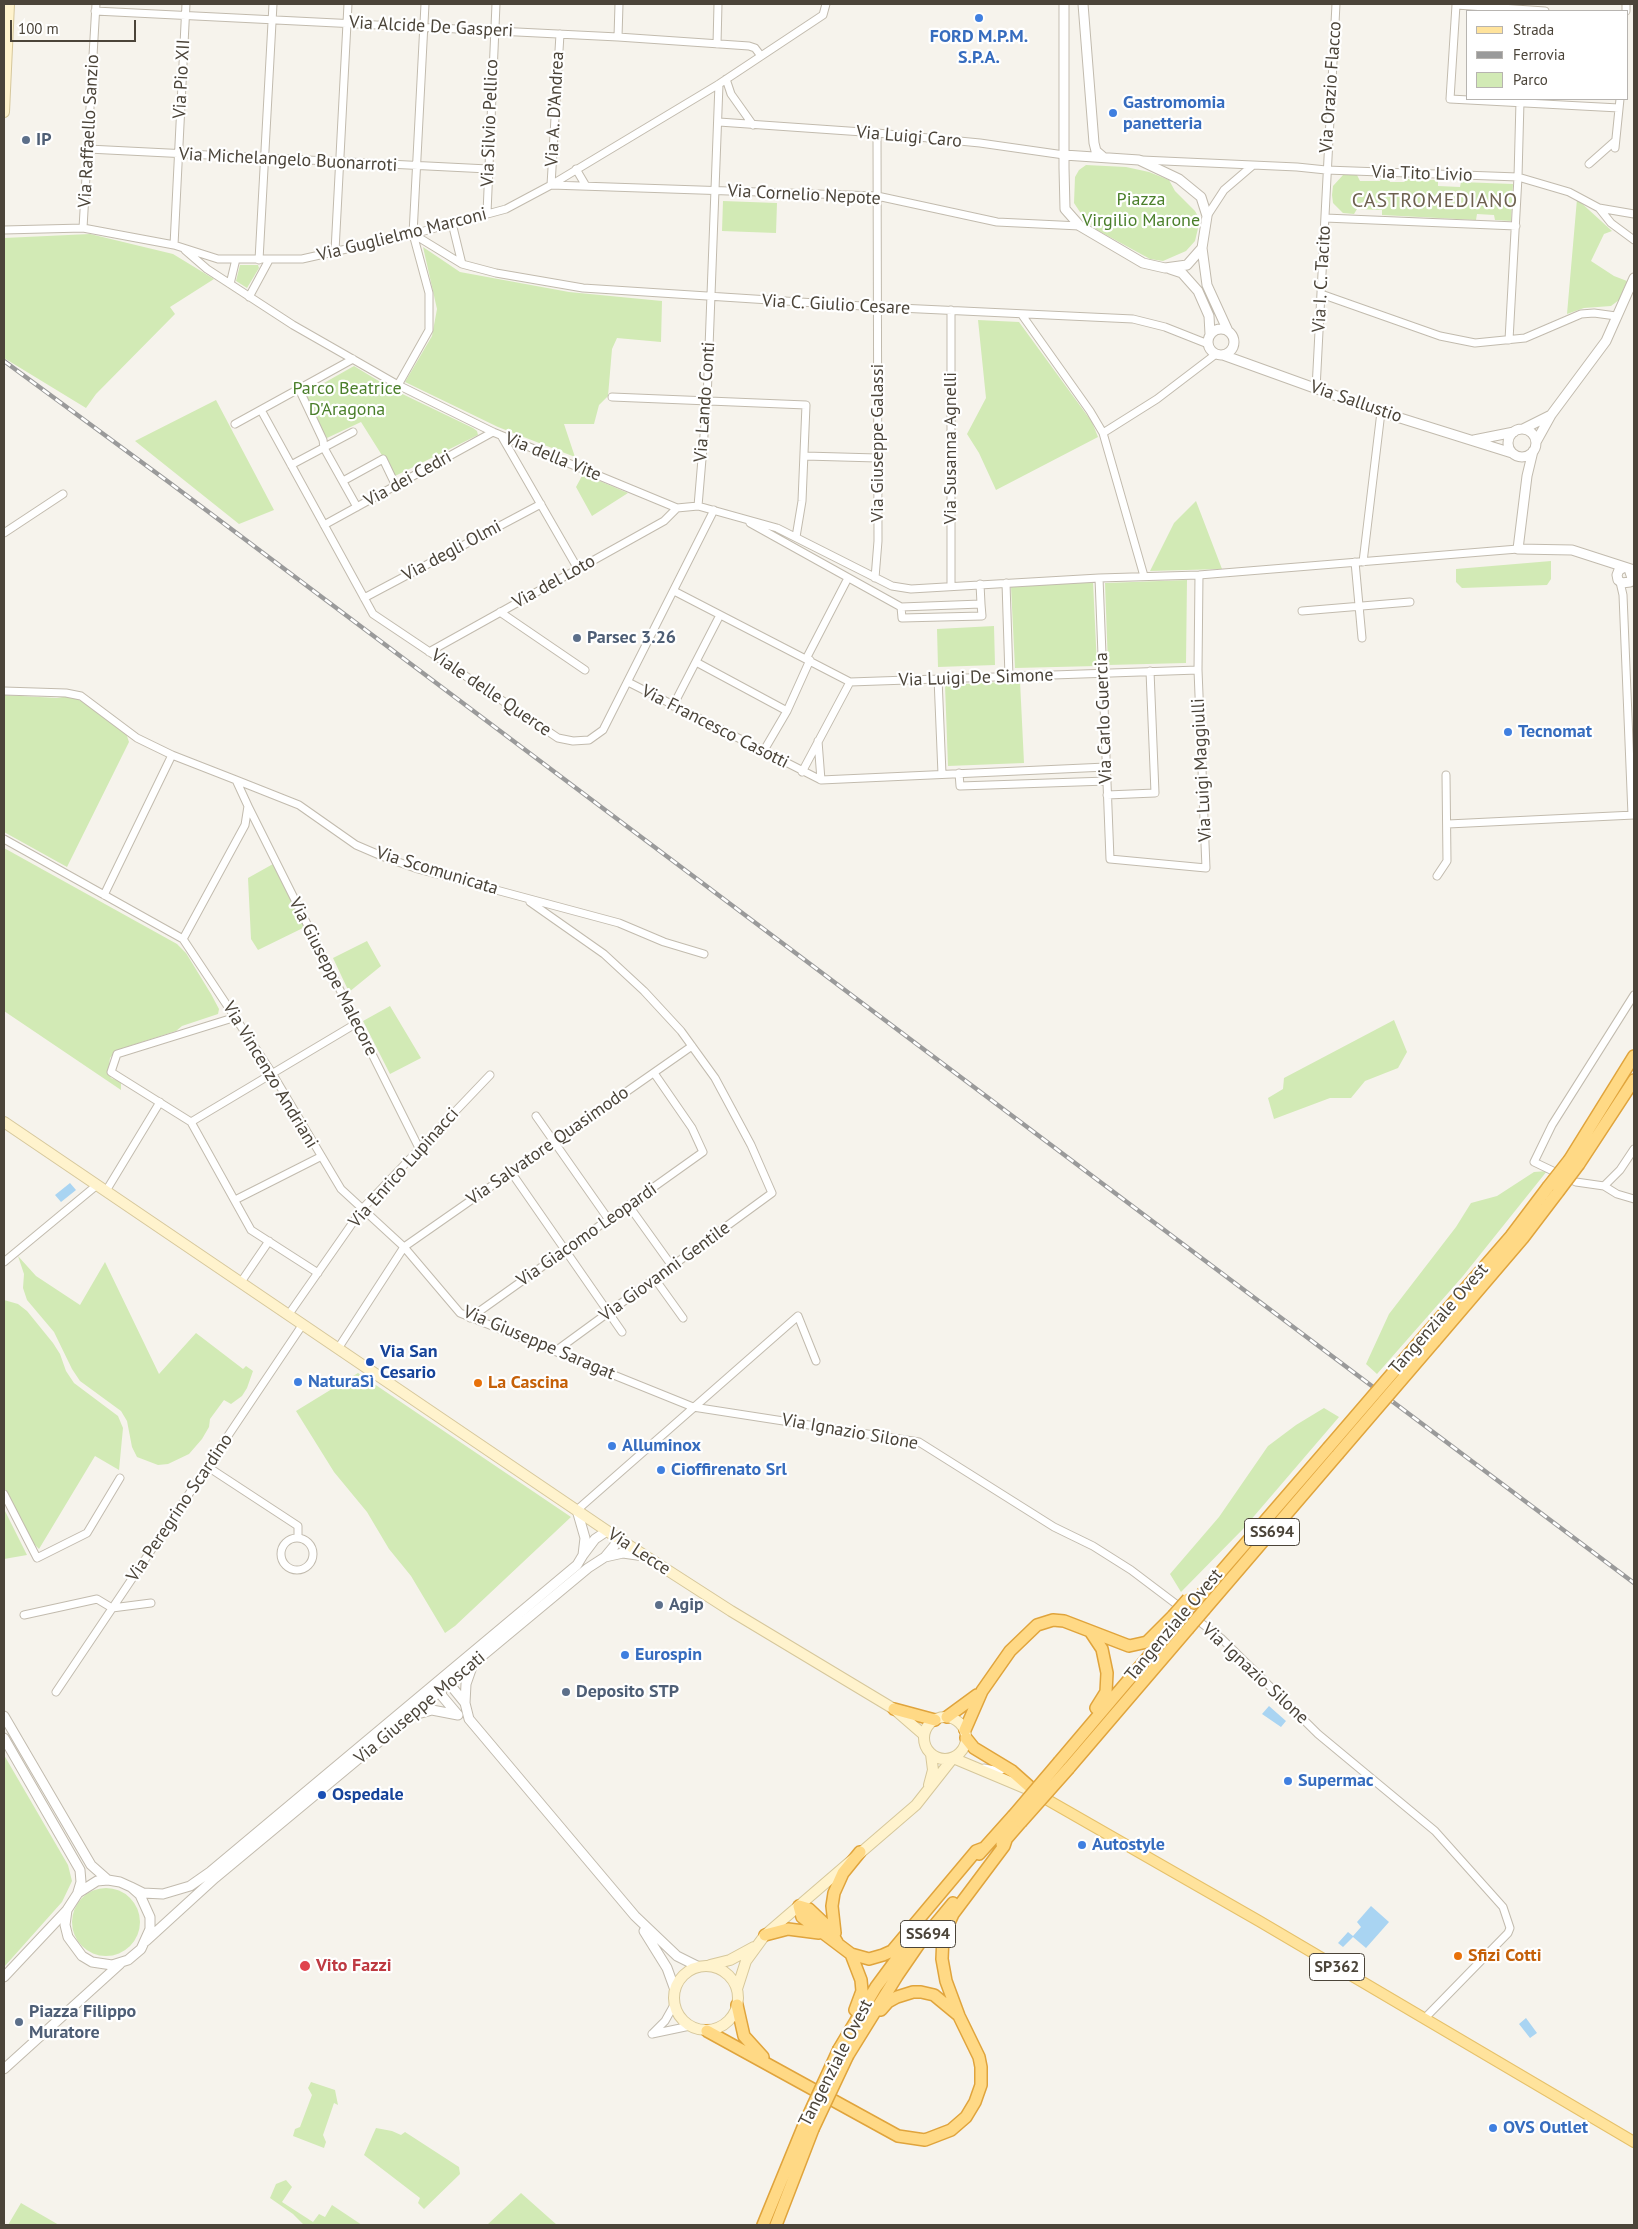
<!DOCTYPE html>
<meta charset="utf-8">
<style>
body{margin:0}
#map{position:relative;width:1638px;height:2229px;overflow:hidden;background:#f6f3ec;font-family:"PT Sans",sans-serif}
canvas{display:block}
.frame{position:absolute;inset:0;border:5px solid #4b4439;pointer-events:none}
.legend{position:absolute;left:1466px;top:10px;width:162px;height:90px;box-sizing:border-box;background:#fff;border:1px solid #b7b4b0;margin:0;padding:6px 9px;list-style:none;font-size:15px;color:#4b4439}
.legend li{display:flex;align-items:center;gap:10px;height:25px}
.legend b{width:25px;border:1px solid #b7b4b0}
.scale{position:absolute;left:10px;top:20px;width:126px;height:22px;box-sizing:border-box;border:2px solid #4b4439;border-top:0;padding-left:6px;font-size:15px;line-height:18px;white-space:nowrap;color:#4b4439;-webkit-text-stroke:4px #fff;paint-order:stroke}
</style>
<div id="map">
<canvas width="1638" height="2229"></canvas>
<div class="frame"></div>
<ul class="legend">
<li><b style="height:6px;background:#ffe39c"></b>Strada</li>
<li><b style="height:6px;background:#9a9a9a"></b>Ferrovia</li>
<li><b style="height:14px;background:#d2eab5"></b>Parco</li>
</ul>
<div class="scale">100 m</div>
</div>
<script>
const c = document.querySelector('canvas').getContext('2d');
c.lineJoin = 'round';
function fillPath(path, color) { c.fillStyle = color; c.fill(path, 'evenodd'); }
const toPath = rows => new Path2D(rows.map(r => 'M' + r).join(''));
function strokePath(path, color, width, dash) { c.strokeStyle = color; c.lineWidth = width; c.lineCap = dash ? 'butt' : 'round'; c.setLineDash(dash || []); c.stroke(path); }
function drawText(font, color, halo, rows, align = 'center') {
  c.font = font + ' "PT Sans",sans-serif'; c.lineWidth = 4.5; c.setLineDash([]); c.textBaseline = 'middle'; c.strokeStyle = halo; c.fillStyle = color; for (const [text, x, y, turn = 0] of rows) {
    c.save(); c.translate(x, y); c.rotate((+turn || 0) * Math.PI / 180); c.textAlign = isNaN(turn) ? turn : align; if (halo) c.strokeText(text, 0, 0); c.fillText(text, 0, 0); c.restore();
  }
}
fillPath(toPath([
 [1086,165,1126,167,1149,172,1169,180,1175,191,1195,211,1200,220,1195,241,1186,251,1163,261,1150,259,1097,230,1086,221,1074,203,1075,177,1079,170],
 [1343,175,1357,175,1360,181,1380,181,1382,176,1388,176,1390,182,1404,182,1408,179,1438,180,1438,186,1460,187,1461,182,1513,184,1511,221,1495,220,1494,215,1477,214,1476,220,1382,215,1382,210,1357,209,1354,214,1343,213,1333,203,1332,195,1333,186],
 [1577,199,1612,231,1604,234,1591,261,1614,276,1627,281,1619,300,1611,306,1584,308,1567,314],
 [723,201,777,203,776,233,722,231],
 [90,234,173,254,214,279,170,307,175,314,96,394,86,408,4,358,4,238],
 [423,247,460,272,569,292,662,301,661,342,617,338,612,349,608,396,599,405,594,424,564,424,575,457,498,427,405,382,432,336,437,309],
 [240,265,258,265,259,268,247,288,236,281],
 [978,320,1019,322,1092,422,1098,437,996,490,979,453,967,434,986,398],
 [354,366,392,389,473,428,477,431,478,435,395,476,361,422,327,438,306,400,308,392],
 [216,400,274,510,239,524,135,441],
 [583,474,628,493,592,516,576,487],
 [1196,501,1222,569,1150,571,1174,523],
 [1551,561,1551,579,1547,585,1462,588,1456,582,1456,569],
 [1187,580,1186,663,1108,665,1105,583],
 [1093,582,1097,666,1015,668,1011,587],
 [994,626,995,665,938,667,937,629],
 [1020,681,1024,763,948,766,945,685],
 [4,695,57,698,69,696,84,702,126,733,129,742,67,867,4,832],
 [4,848,177,944,186,953,211,994,219,1009,218,1014,182,1026,176,1031,117,1050,110,1058,108,1072,111,1078,121,1082,121,1090,4,1011],
 [273,864,305,927,258,950,251,939,248,878],
 [367,941,381,966,349,992,333,958],
 [390,1006,421,1058,390,1074,363,1021],
 [1394,1020,1407,1052,1398,1068,1365,1081,1351,1098,1330,1098,1274,1119,1268,1098,1283,1089,1284,1078],
 [1547,1171,1463,1276,1377,1374,1366,1364,1389,1314,1456,1227,1471,1203,1497,1196,1534,1172],
 [18,1256,36,1276,80,1305,105,1262,159,1374,196,1333,243,1369,246,1366,253,1371,247,1388,242,1396,231,1404,224,1400,210,1419,209,1427,202,1439,189,1454,168,1464,158,1465,137,1457,132,1447,127,1421,121,1411,80,1381,72,1369,54,1332,27,1300,23,1288,24,1274],
 [4,1300,18,1304,27,1311,53,1343,60,1354,66,1371,74,1383,118,1416,123,1428,119,1470,95,1456,39,1549,31,1541,4,1487],
 [358,1373,571,1517,455,1626,445,1633,411,1576,389,1549,367,1512,334,1472,296,1411],
 [1324,1408,1339,1417,1243,1529,1181,1592,1170,1574,1219,1517,1268,1446,1296,1425],
 [4,1509,27,1555,4,1559],
 [4,1755,68,1865,72,1881,62,1902,4,1967],
 '72 1922a34 34 0 1 1 68 0a34 34 0 1 1-68 0Z',
 [311,2082,335,2090,338,2105,334,2103,323,2135,326,2142,324,2148,293,2136,295,2129,300,2127,312,2095,308,2088],
 [376,2128,392,2131,401,2135,405,2132,459,2167,460,2174,424,2209,418,2203,420,2198,364,2155],
 [286,2180,292,2187,282,2202,313,2222,319,2214,325,2217,332,2205,362,2225,304,2225,293,2214,270,2198,276,2184],
 [521,2193,557,2225,487,2225],
 [21,2203,59,2225,8,2225]
]), '#d2eab5');
fillPath(toPath([
 [70,1183,76,1190,61,1202,55,1195],
 [1269,1706,1286,1721,1281,1727,1262,1714],
 [1371,1906,1389,1922,1366,1948,1353,1937,1343,1947,1338,1943,1348,1932,1353,1936,1361,1927,1357,1922],
 [1526,2018,1537,2033,1530,2038,1519,2024]
]), '#a9d4f2');
const minor = toPath([
 [95,11,618,37,749,46,755,48,761,56],
 [1545,11,1456,5,1450,99,1619,108],
 [1626,11,1626,4],
 [560,34,551,185,877,196,997,222,1080,226],
 [618,37,619,4],
 [717,44,718,4],
 [726,79,731,94,753,125],
 [719,122,877,133,980,143,1064,155],
 [1615,148,1620,99],
 [88,149,488,169],
 [1142,160,1297,167,1326,170,1518,177,1569,192,1599,208,1634,214],
 [1589,164,1615,141],
 [576,169,586,186],
 [1599,208,1611,223,1634,240],
 [487,213,496,4],
 [1207,216,1224,190,1252,166],
 [1325,218,1516,226],
 [452,223,462,264],
 [83,228,96,4],
 [4,230,83,228,174,245,218,259,302,259,413,234,506,209,551,185,719,84,823,15,826,4],
 [413,234,462,264,496,273,583,288,878,307,1133,319,1165,327,1208,344],
 [174,245,186,4],
 [185,250,207,269,293,325,398,385,493,432,677,508,698,506,777,528,892,586,911,589,1099,578,1199,575,1518,549],
 [335,251,348,4],
 [259,260,273,4],
 [230,284,236,259],
 [1321,294,1440,336,1475,343,1525,338,1581,314,1594,313,1616,316],
 [249,297,269,260],
 [951,310,951,586],
 [1022,315,1090,411,1103,433,1144,576],
 [1509,340,1518,177,1520,101],
 [398,385,429,330,429,293,413,234,425,4],
 [299,389,323,440,324,448,357,507],
 [1316,389,1336,4],
 [612,397,806,405,802,501,796,537],
 [261,410,373,614,558,738,573,741,589,740,603,730,714,510],
 [235,424,353,359],
 [1103,433,1157,399,1216,354],
 [502,437,578,569],
 [805,456,877,458],
 [291,465,353,432],
 [343,481,383,459,396,486],
 [698,506,707,400,719,84],
 [750,523,901,607,981,604,980,584],
 [324,525,493,432],
 [4,533,63,494],
 [1355,562,1362,638],
 [1363,562,1381,412],
 [875,578,878,541,877,133],
 [1099,578,1110,859,1206,868,1198,670,1199,575],
 [1620,582,1623,595,1632,815],
 [1006,583,1009,677],
 [674,591,850,682,1198,670],
 [364,598,541,504],
 [901,607,902,618,982,616,981,604],
 [1302,611,1410,602],
 [500,612,585,670],
 [429,652,664,521,677,508],
 [806,659,848,578],
 [696,662,787,711],
 [938,678,942,774],
 [628,682,821,780,1106,767],
 [4,691,66,693,81,696,137,738,172,755,236,780],
 [673,706,720,615],
 [818,741,821,780],
 [763,752,787,711,810,660],
 [802,772,850,682],
 [959,773,960,786,1107,781],
 [1107,795,1155,793,1150,671],
 [248,806,419,1148],
 [1448,824,1634,815],
 [4,839,183,939,272,1073,341,1189,404,1247,460,1313,693,1407,919,1442,1054,1527,1093,1546,1131,1570,1221,1638,1318,1734,1435,1831,1503,1907,1510,1928,1508,1933,1424,2019],
 [1437,876,1447,861,1446,775],
 [104,895,172,755],
 [530,902,604,954,644,991,681,1031,715,1078,751,1145,772,1193,557,1350],
 [183,939,245,825,248,806,236,780,299,805,356,845,384,857,418,869,619,923,664,942,704,954],
 [1634,995,1552,1125,1534,1162,1576,1182,1604,1186,1620,1170,1634,1149],
 [236,1017,117,1054,111,1072,191,1122,251,1230,318,1273],
 [536,1116,609,1220],
 [191,1122,357,1023],
 [511,1172,622,1332],
 [1604,1186,1617,1194,1634,1199],
 [106,1191,160,1102],
 [235,1200,320,1157],
 [629,1206,672,1266],
 [4,1262,97,1185],
 [655,1279,683,1318],
 [241,1282,269,1241],
 [289,1314,363,1208,490,1075],
 [470,1318,703,1152,692,1128,654,1073],
 [339,1347,404,1247,692,1046],
 [208,1467,298,1526,298,1537],
 [4,1494,37,1558,87,1533,120,1478],
 [577,1510,798,1316,816,1361],
 '281 1554a16 16 0 1 1 32 0a16 16 0 1 1-32 0Z',
 [24,1615,97,1599,112,1608,151,1603],
 [56,1692,303,1324],
 [984,1768,999,1771,1003,1769,1002,1766],
 [652,2034,690,2026],
 [652,2034,665,2021,674,2005]
]);
const tertiary = toPath([
 [1064,4,1064,168,1065,209,1080,226,1143,263,1165,268,1187,265,1202,248,1207,216,1201,197,1179,179,1139,160,1064,155],
 [1083,4,1094,143,1096,151,1103,157],
 [1202,248,1207,285,1228,331],
 [1170,269,1182,273,1198,291,1209,316,1210,334],
 '1208 342a13 13 0 1 1 26 0a13 13 0 1 1-26 0Z',
 [1223,355,1381,412,1512,453],
 [1523,429,1551,415],
 '1508 443a14 14 0 1 1 28 0a14 14 0 1 1-28 0Z',
 [1474,440,1514,432],
 [1536,442,1551,415,1606,341,1634,278],
 [1533,451,1527,476,1518,549,1572,550,1634,570],
 [1623,568,1619,570,1617,575,1618,580,1622,583,1630,582,1632,578,1629,569],
 [583,1555,595,1539,607,1531],
 [605,1557,623,1553,644,1556],
 [473,1664,466,1684,465,1703,469,1719,635,1916,677,1956,699,1967],
 [414,1715,432,1710,458,1715],
 [458,1715,442,1696,439,1683,452,1687,465,1703],
 [4,1716,91,1865,108,1880],
 [4,1738,80,1870,81,1882,78,1892],
 [131,1887,140,1895,150,1917,150,1929,141,1949,128,1960,112,1965,92,1962,82,1956,68,1937,65,1925,67,1910,78,1893,97,1881,108,1880,120,1882,131,1887,143,1893,163,1894,190,1886,210,1872,577,1565,583,1555,585,1538,577,1510],
 [644,1931,667,1968,675,1990],
 [146,1941,215,1878,588,1568,605,1557,615,1545,616,1537],
 [4,1977,67,1910],
 [4,2069,120,1964]
]);
const secondary = toPath([
 [4,112,9,4],
 [4,1122,616,1537,731,1611,894,1709,924,1735],
 '924 1738a21 21 0 1 1 42 0a21 21 0 1 1-42 0Z',
 [929,1785,933,1770,931,1754],
 [710,1965,730,1960,754,1947],
 '674 1998a32 32 0 1 1 64 0a32 32 0 1 1-64 0Z',
 [737,1989,746,1961,765,1935,916,1805,953,1758,1034,1792]
]);
const primary = toPath([
 [1039,1795,1259,1921,1634,2142]
]);
const trunk = toPath([
 [1570,1159,1634,1056],
 [1579,1164,1634,1080],
 [1426,1334,1511,1236,1548,1187],
 [1435,1341,1523,1238,1558,1192],
 [1194,1603,1328,1448],
 [1205,1609,1338,1454],
 [1090,1631,1102,1649,1107,1673,1106,1692,1096,1708],
 [894,1709,935,1720],
 [947,1717,977,1695],
 [965,1730,982,1691,1010,1651,1037,1625,1053,1620,1064,1621,1129,1646,1147,1642,1173,1616],
 [966,1738,974,1748,1012,1771,1039,1795],
 [1059,1762,1170,1631],
 [1069,1768,1188,1629],
 [1002,1844,1021,1822],
 [979,1854,1013,1816],
 [835,1933,832,1906,834,1893,843,1873,860,1852],
 [765,1935,788,1929,819,1933],
 [837,1942,828,1927,809,1909,799,1906,802,1917,851,1954,869,1959,883,1955,892,1951,976,1851,984,1848],
 [851,1954,861,1980,862,1991,855,2010],
 [737,2005,744,2036,763,2057],
 [881,2010,888,2002,897,1997,913,1992,921,1992,934,1995,957,2014],
 [707,2031,898,2136,925,2140,951,2130,966,2117,975,2102,981,2085,981,2067,979,2057,959,2016,946,1981,942,1959,943,1936,953,1914,1004,1846,1006,1840],
 [839,2049,876,1987,910,1941],
 [848,2055,897,1976,919,1944,953,1903],
 [763,2225,804,2125],
 [776,2225,813,2129]
]);
strokePath(minor, '#c2bbae', 9);
strokePath(tertiary, '#c2bbae', 11);
strokePath(secondary, '#d6c79b', 12);
strokePath(primary, '#e6c16a', 12);
strokePath(trunk, '#e0a43c', 14);
strokePath(minor, '#fff', 7);
strokePath(tertiary, '#fff', 9);
strokePath(secondary, '#fff3cd', 10);
strokePath(primary, '#ffe39c', 10);
strokePath(trunk, '#ffd985', 11);
const rail = toPath([
 [4,361,170,483,1634,1583]
]);
strokePath(rail, '#9a9a9a', 4.5);
strokePath(rail, '#fff', 2.5, [8]);
const trunkBridge = toPath([
 [1548,1187,1570,1159],
 [1558,1192,1579,1164],
 [1328,1448,1426,1334],
 [1338,1454,1435,1341],
 [1173,1616,1188,1599],
 [1188,1629,1205,1609],
 [1013,1816,1059,1762],
 [1021,1822,1069,1768],
 [804,2125,839,2049],
 [813,2129,848,2055]
]);
strokePath(trunkBridge, '#e0a43c', 14, []);
strokePath(trunkBridge, '#ffd985', 11);
for (const [x, y, r, color] of [
 [979,18,5,"#3f7fe0"],
 [1113,113,5,"#3f7fe0"],
 [26,140,5,"#5c6f8a"],
 [577,638,5,"#5c6f8a"],
 [1508,732,5,"#3f7fe0"],
 [370,1362,5,"#1a4fb4"],
 [298,1382,5,"#3f7fe0"],
 [478,1383,5,"#e8710a"],
 [612,1446,5,"#3f7fe0"],
 [661,1470,5,"#3f7fe0"],
 [659,1605,5,"#5c6f8a"],
 [625,1655,5,"#3f7fe0"],
 [566,1692,5,"#5c6f8a"],
 [1288,1781,5,"#3f7fe0"],
 [322,1795,5,"#1a4fb4"],
 [1082,1845,5,"#3f7fe0"],
 [1458,1956,5,"#e8710a"],
 [305,1966,6,"#e0444e"],
 [19,2022,5,"#5c6f8a"],
 [1493,2128,5,"#3f7fe0"]
]) { const dot = new Path2D(); dot.arc(x, y, r, 0, 2 * Math.PI); c.fillStyle = color; c.fill(dot); strokePath(dot, '#fff', 2); }
for (const [x, y, w] of [
 [1272,1532,55],
 [928,1934,55],
 [1337,1967,55]
]) { const box = new Path2D(); box.roundRect(x - w / 2, y - 13.5, w, 27, 4); c.fillStyle = '#fff'; c.fill(box); strokePath(box, '#4b4439', 1); }
drawText('bold 16px', '#4b4439', null, [
 ["SS694",1272,1532],
 ["SS694",928,1934],
 ["SP362",1337,1967]
]);
drawText('18px', '#4b4439', '#fff', [
 ["Via Alcide De Gasperi",431,27,3],
 ["Via Pio XII",182,79,-87],
 ["Via Orazio Flacco",1331,87,-86],
 ["Via A. D'Andrea",555,109,-87],
 ["Via Silvio Pellico",490,123,-88],
 ["Via Raffaello Sanzio",89,131,-87],
 ["Via Luigi Caro",909,137,5],
 ["Via Michelangelo Buonarroti",288,160,3],
 ["Via Tito Livio",1422,174,2],
 ["Via Cornelio Nepote",804,195,3],
 ["Via Guglielmo Marconi",402,235,-14],
 ["Via I. C. Tacito",1322,279,-87],
 ["Via C. Giulio Cesare",836,305,3],
 ["Via Lando Conti",705,402,-86],
 ["Via Sallustio",1356,402,19],
 ["Via Giuseppe Galassi",878,443,-90],
 ["Via Susanna Agnelli",951,448,-90],
 ["Via della Vite",553,457,22],
 ["Via dei Cedri",408,479,-29],
 ["Via degli Olmi",452,551,-28],
 ["Via del Loto",554,582,-29],
 ["Via Luigi De Simone",976,678,-2],
 ["Viale delle Querce",491,693,34],
 ["Via Carlo Guercia",1104,718,-92],
 ["Via Francesco Casotti",715,727,27],
 ["Via Luigi Maggiulli",1202,770,-93],
 ["Via Scomunicata",437,871,17],
 ["Via Giuseppe Malecore",333,977,63],
 ["Via Vincenzo Andriani",270,1075,59],
 ["Via Salvatore Quasimodo",548,1146,-35],
 ["Via Enrico Lupinacci",404,1168,-48],
 ["Via Giacomo Leopardi",587,1235,-35],
 ["Via Giovanni Gentile",665,1272,-36],
 ["Tangenziale Ovest",1439,1319,-49],
 ["Via Giuseppe Saragat",539,1343,23],
 ["Via Ignazio Silone",850,1432,10],
 ["Via Peregrino Scardino",180,1508,-56],
 ["Via Lecce",639,1552,33],
 ["Tangenziale Ovest",1174,1625,-50],
 ["Via Ignazio Silone",1255,1674,43],
 ["Via Giuseppe Moscati",420,1708,-40],
 ["Tangenziale Ovest",836,2063,-63]
]);
drawText('bold 18px', '#366cbe', '#fff', [
 ["FORD M.P.M.",979,37,"center"],
 ["S.P.A.",979,58,"center"],
 ["Gastromomia",1123,103],
 ["panetteria",1123,124],
 ["Tecnomat",1518,732],
 ["NaturaSì",308,1382],
 ["Alluminox",622,1446],
 ["Cioffirenato Srl",671,1470],
 ["Eurospin",635,1655],
 ["Supermac",1298,1781],
 ["Autostyle",1092,1845],
 ["OVS Outlet",1503,2128]
], 'left');
drawText('bold 18px', '#4e5e75', '#fff', [
 ["IP",36,140],
 ["Parsec 3.26",587,638],
 ["Agip",669,1605],
 ["Deposito STP",576,1692],
 ["Piazza Filippo",29,2012],
 ["Muratore",29,2033]
], 'left');
drawText('18px', '#4a7f2a', '#fff', [
 ["Piazza",1141,200],
 ["Virgilio Marone",1141,221],
 ["Parco Beatrice",347,389],
 ["D'Aragona",347,410]
]);
drawText('bold 18px', '#164399', '#fff', [
 ["Via San",380,1352],
 ["Cesario",380,1373],
 ["Ospedale",332,1795]
], 'left');
drawText('bold 18px', '#c56008', '#fff', [
 ["La Cascina",488,1383],
 ["Sfizi Cotti",1468,1956]
], 'left');
drawText('bold 18px', '#be3a42', '#fff', [
 ["Vito Fazzi",316,1966]
], 'left');
c.letterSpacing = '1px';
drawText('20px', '#6e6250', '#fff', [
 ["CASTROMEDIANO",1435,201]
]);
c.letterSpacing = '0px';
</script>
